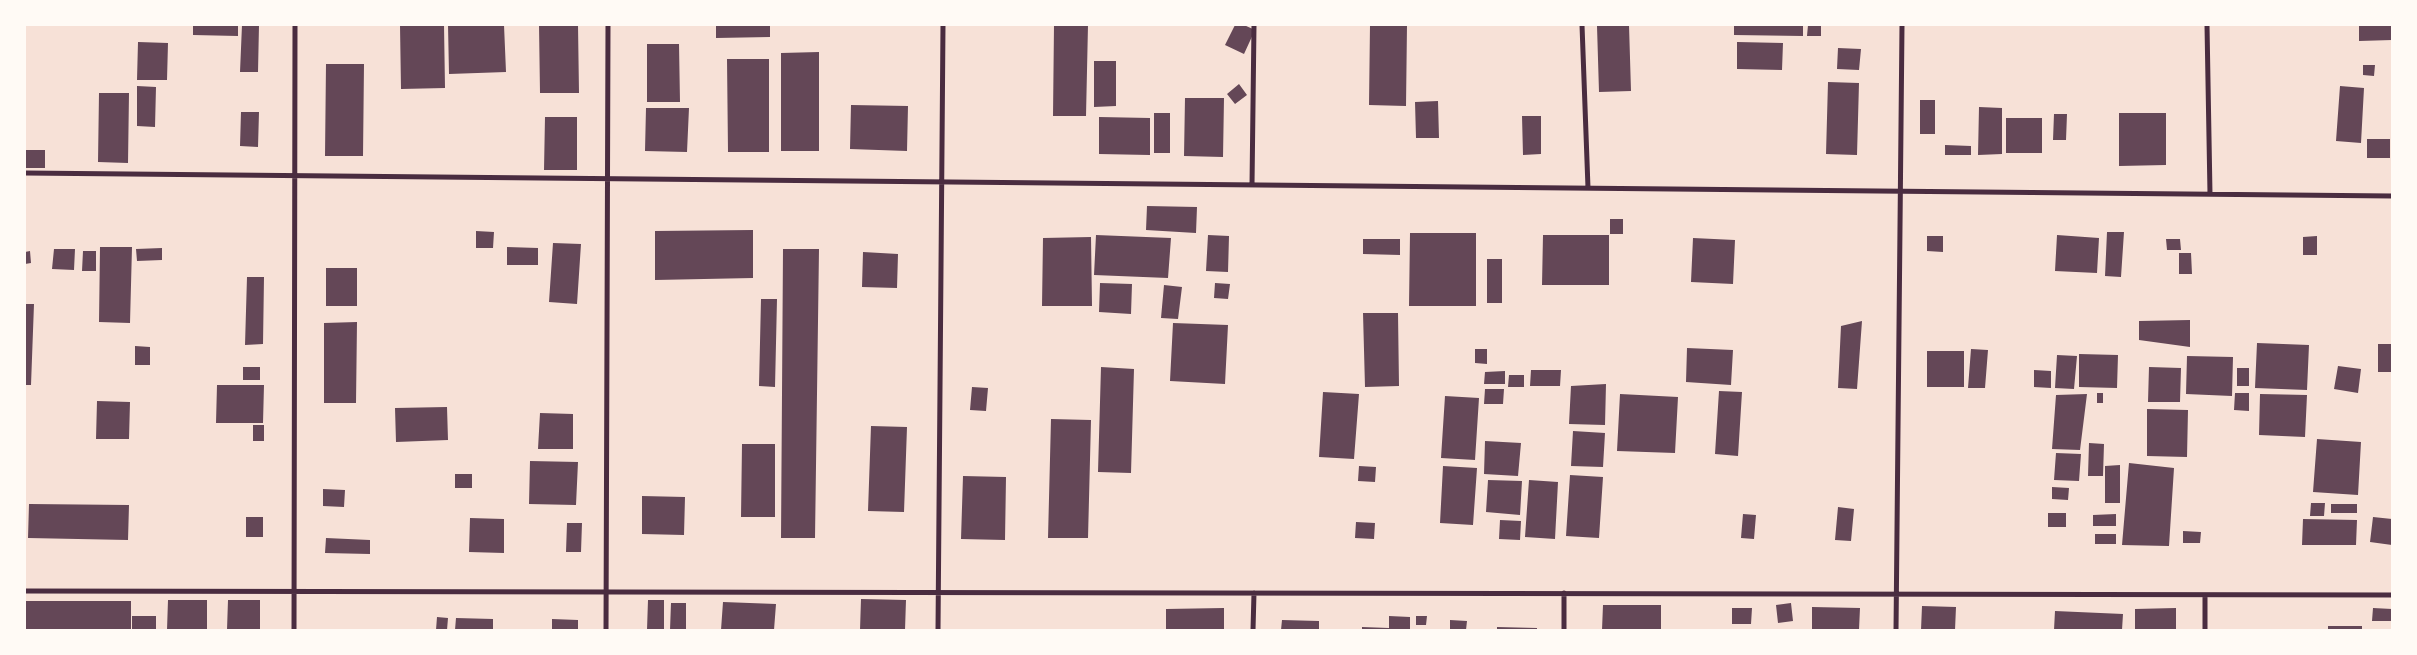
<!DOCTYPE html>
<style>
body{margin:0}
#map{position:relative;width:2417px;height:655px;overflow:hidden;background:#f7e1d7;font-family:"Fira Sans Condensed",sans-serif}
canvas{display:block}
.frame{position:absolute;inset:0;border:26px solid #fffaf5;pointer-events:none}
</style>
<div id="map">
<canvas width="2417" height="655"></canvas>
<div class="frame"></div>
</div>
<script>
const c = document.querySelector('canvas').getContext('2d');
c.lineJoin = 'round';
function fillPath(path, color) { c.fillStyle = color; c.fill(path, 'evenodd'); }
const toPath = rows => new Path2D(rows.map(r => 'M' + r).join(''));
function strokePath(path, color, width, dash) { c.strokeStyle = color; c.lineWidth = width; c.lineCap = dash ? 'butt' : 'round'; c.setLineDash(dash || []); c.stroke(path); }
fillPath(toPath([
 [193,25,238,25,238,36,193,35],
 [242,25,259,25,258,72,240,72],
 [400,25,444,25,445,88,401,89],
 [448,25,504,25,506,72,449,74],
 [539,25,578,25,579,93,540,93],
 [716,25,770,25,770,37,716,38],
 [1054,25,1088,25,1086,116,1053,116],
 [1235,25,1244,25,1255,30,1244,54,1225,45],
 [1370,25,1407,25,1406,106,1369,105],
 [1629,25,1631,91,1599,92,1597,26],
 [1734,25,1803,25,1803,36,1734,35],
 [1808,25,1821,25,1821,36,1807,36],
 [2359,25,2392,25,2392,40,2359,41],
 [138,42,168,43,167,80,137,80],
 [1737,42,1783,43,1782,70,1737,69],
 [647,44,679,44,680,102,647,102],
 [1838,48,1861,49,1859,70,1837,69],
 [819,52,819,151,781,151,781,53],
 [727,59,769,59,769,152,728,152],
 [1094,61,1116,61,1116,106,1094,107],
 [326,64,364,64,363,156,325,156],
 [2363,65,2375,65,2374,76,2363,75],
 [1828,82,1859,83,1857,155,1826,154],
 [1239,84,1247,95,1235,104,1227,94],
 [137,86,156,87,155,127,137,126],
 [2340,86,2364,88,2361,143,2336,141],
 [99,93,129,93,128,163,98,162],
 [1185,98,1224,98,1223,157,1184,156],
 [1920,100,1935,100,1935,134,1920,134],
 [1438,101,1439,138,1416,138,1415,102],
 [851,105,908,106,907,151,850,149],
 [1979,107,2002,108,2002,154,1978,155],
 [646,108,689,108,687,152,645,151],
 [241,112,259,112,258,147,240,146],
 [1154,113,1170,113,1170,153,1154,153],
 [2119,113,2166,113,2166,165,2119,166],
 [2054,114,2067,114,2066,140,2053,140],
 [1522,116,1541,116,1541,154,1523,155],
 [545,117,577,117,577,170,544,170],
 [1099,117,1150,118,1150,155,1099,154],
 [2006,118,2042,118,2042,153,2006,153],
 [2367,139,2390,139,2390,158,2367,158],
 [1945,145,1971,146,1971,155,1945,155],
 [25,150,45,150,45,168,25,168],
 [1147,206,1197,207,1196,233,1146,230],
 [1610,219,1623,219,1623,234,1610,234],
 [753,230,753,278,655,280,655,231],
 [476,231,494,232,493,248,476,248],
 [2107,232,2124,232,2121,277,2105,276],
 [1410,233,1476,233,1476,306,1409,306],
 [1096,235,1171,238,1168,278,1094,275],
 [1208,235,1229,236,1228,272,1206,271],
 [1543,235,1609,235,1609,285,1542,285],
 [2057,235,2099,238,2097,273,2055,271],
 [1927,236,1943,236,1943,252,1927,251],
 [2317,236,2317,255,2303,255,2303,237],
 [1091,237,1092,306,1042,306,1043,238],
 [1693,238,1735,240,1733,284,1691,282],
 [1363,239,1400,239,1400,255,1363,254],
 [2166,239,2180,239,2181,250,2167,250],
 [553,243,581,244,577,304,549,302],
 [100,247,132,247,130,323,99,322],
 [507,247,538,248,538,265,507,265],
 [162,248,162,260,137,261,136,249],
 [54,249,75,249,74,270,52,269],
 [783,249,819,249,815,538,781,538],
 [30,251,31,263,25,264,25,252],
 [83,251,96,251,96,271,82,271],
 [863,252,898,254,897,288,862,287],
 [2179,253,2191,253,2192,274,2179,274],
 [1487,259,1502,259,1502,303,1487,303],
 [326,268,357,268,357,306,326,306],
 [247,277,264,277,263,344,245,345],
 [1100,283,1132,284,1131,314,1099,312],
 [1215,283,1230,284,1228,299,1214,298],
 [1164,285,1182,287,1178,319,1161,318],
 [761,299,777,299,775,387,759,386],
 [25,304,34,304,31,385,25,385],
 [1363,313,1398,313,1399,386,1365,387],
 [2190,320,2190,347,2139,340,2139,321],
 [1862,321,1857,389,1838,388,1841,326],
 [357,322,356,403,324,403,324,323],
 [1173,323,1228,325,1225,384,1170,381],
 [2257,343,2309,345,2307,390,2255,388],
 [2378,344,2392,344,2392,372,2378,372],
 [135,346,150,347,150,365,135,365],
 [1687,348,1733,350,1731,385,1686,382],
 [1475,349,1487,349,1487,364,1475,363],
 [1971,349,1988,350,1985,388,1968,388],
 [1927,351,1964,351,1964,387,1927,387],
 [2079,354,2118,355,2117,388,2079,387],
 [2057,355,2077,356,2074,389,2055,388],
 [2187,356,2233,357,2232,396,2186,394],
 [2338,366,2361,369,2358,393,2334,389],
 [243,367,260,367,260,380,243,380],
 [1101,367,1134,369,1131,473,1098,472],
 [2149,367,2181,368,2180,402,2148,402],
 [2237,368,2249,368,2249,386,2237,386],
 [1531,370,1561,370,1560,386,1530,386],
 [2034,370,2051,371,2051,388,2034,387],
 [1505,371,1505,384,1484,384,1485,372],
 [1509,375,1524,375,1524,387,1508,387],
 [1606,384,1605,425,1569,424,1571,386],
 [217,385,264,385,263,423,216,423],
 [972,387,988,388,986,411,970,410],
 [1485,389,1504,389,1503,404,1484,404],
 [1719,391,1742,392,1738,456,1715,454],
 [1323,392,1359,394,1354,459,1319,457],
 [2097,393,2103,393,2103,403,2097,403],
 [2235,393,2249,393,2249,411,2234,410],
 [1620,394,1678,397,1675,453,1617,451],
 [2087,394,2080,450,2052,449,2056,395],
 [2260,394,2307,395,2305,437,2259,435],
 [1445,396,1479,398,1475,460,1441,458],
 [97,401,130,402,129,439,96,439],
 [447,407,448,440,396,442,395,408],
 [2147,409,2188,410,2187,457,2147,456],
 [540,413,573,414,573,449,538,449],
 [1051,419,1091,420,1088,538,1048,538],
 [253,425,264,425,264,441,253,441],
 [871,426,907,427,904,512,868,511],
 [1573,431,1605,433,1603,467,1571,466],
 [2317,439,2361,442,2358,495,2313,492],
 [1485,441,1521,443,1518,476,1484,474],
 [2089,443,2104,444,2103,476,2088,476],
 [742,444,775,444,775,517,741,517],
 [2056,453,2081,454,2079,481,2054,480],
 [530,461,578,462,576,505,529,504],
 [2129,463,2174,468,2169,546,2122,545],
 [2120,465,2120,503,2105,503,2105,466],
 [1359,466,1376,467,1375,482,1358,481],
 [1443,466,1477,468,1473,525,1440,523],
 [455,474,472,474,472,488,455,488],
 [1570,475,1603,477,1599,538,1566,536],
 [963,476,1006,477,1005,540,961,539],
 [1488,480,1522,481,1520,515,1486,512],
 [1529,480,1558,482,1555,539,1525,537],
 [2052,487,2069,488,2068,500,2052,499],
 [323,489,345,490,344,507,323,506],
 [642,496,685,497,684,535,642,534],
 [2311,503,2325,503,2324,516,2310,516],
 [29,504,129,505,128,540,28,538],
 [2331,504,2357,504,2357,513,2331,513],
 [1838,507,1854,509,1851,541,1835,540],
 [2048,513,2066,513,2066,527,2048,527],
 [1743,514,1756,515,1754,539,1741,538],
 [2116,514,2116,526,2093,526,2093,515],
 [246,517,263,517,263,537,246,537],
 [2373,517,2392,519,2392,545,2370,542],
 [470,518,504,519,504,553,469,552],
 [2303,519,2357,520,2356,545,2302,545],
 [1500,520,1521,521,1520,540,1499,539],
 [1356,522,1375,523,1374,539,1355,538],
 [567,523,582,523,581,552,566,552],
 [2183,531,2201,532,2200,543,2183,543],
 [2095,534,2116,534,2116,544,2095,544],
 [326,538,370,540,370,554,325,553],
 [861,599,906,600,905,630,860,630],
 [168,600,207,600,207,630,167,630],
 [228,600,260,600,260,630,227,630],
 [648,600,664,600,664,630,647,630],
 [25,601,131,601,131,630,25,630],
 [723,602,776,604,774,630,721,630],
 [671,603,686,603,686,630,670,630],
 [1791,603,1793,621,1778,623,1776,605],
 [1603,605,1661,605,1661,630,1602,630],
 [1922,606,1956,607,1955,630,1921,630],
 [1812,607,1860,608,1859,630,1812,630],
 [1224,608,1224,630,1166,630,1166,609],
 [1732,608,1752,608,1751,624,1732,624],
 [2176,608,2176,630,2135,630,2135,609],
 [2373,608,2392,609,2392,621,2372,621],
 [2055,611,2123,614,2122,630,2054,630],
 [132,616,156,616,156,630,132,630],
 [1389,616,1410,617,1410,630,1362,630,1362,627,1389,628],
 [1416,616,1427,616,1426,625,1416,625],
 [437,617,448,618,447,630,436,630],
 [456,618,493,619,493,630,455,630],
 [552,619,578,620,578,630,552,630],
 [1282,620,1319,621,1319,630,1281,630],
 [1450,620,1467,621,1466,630,1450,630],
 [2328,626,2362,626,2362,630,2328,630],
 [1497,627,1537,628,1537,630,1497,630]
]), '#644757');
strokePath(toPath([
 [1582,25,1588,188],
 [2207,25,2210,194],
 [25,173,2392,196],
 [1252,185,1254,25],
 [25,591,2392,595],
 [1564,593,1564,630],
 [2205,595,2205,630],
 [294,630,295,25],
 [606,630,608,25],
 [938,630,943,25],
 [1253,630,1254,593],
 [1896,630,1902,25]
]), '#4a2c40', 5);
</script>
